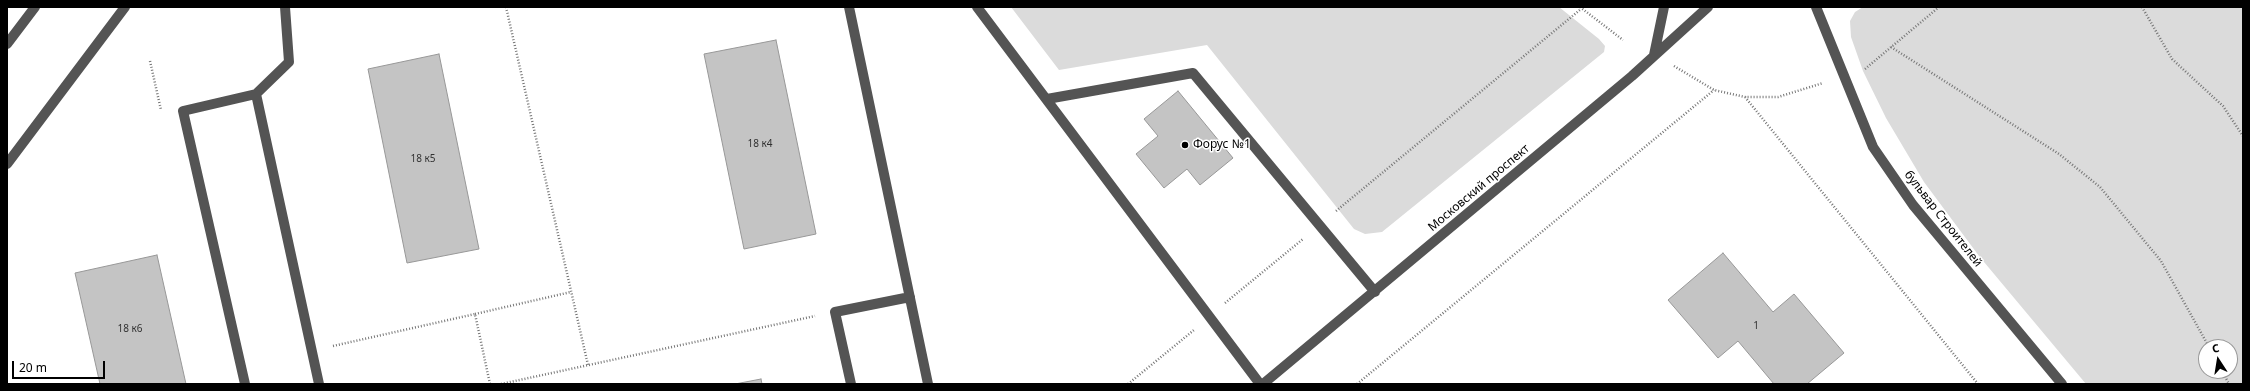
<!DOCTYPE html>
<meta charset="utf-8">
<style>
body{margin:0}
#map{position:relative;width:2250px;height:391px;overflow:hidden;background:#fff;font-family:"Noto Sans",sans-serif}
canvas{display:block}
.frame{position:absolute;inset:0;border:8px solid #000;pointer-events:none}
.north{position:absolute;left:2198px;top:339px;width:40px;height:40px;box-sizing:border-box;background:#fff;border:1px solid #999;border-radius:50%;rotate:348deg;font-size:11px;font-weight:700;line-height:16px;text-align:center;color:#000}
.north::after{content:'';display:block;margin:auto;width:14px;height:18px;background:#000;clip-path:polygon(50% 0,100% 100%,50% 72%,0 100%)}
.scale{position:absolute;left:12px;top:361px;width:93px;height:18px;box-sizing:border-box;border:2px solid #000;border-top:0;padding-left:5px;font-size:12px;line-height:14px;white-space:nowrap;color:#000;-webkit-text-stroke:3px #fff;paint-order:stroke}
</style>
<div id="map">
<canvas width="2250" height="391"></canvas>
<div class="frame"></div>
<div class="north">С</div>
<div class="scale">20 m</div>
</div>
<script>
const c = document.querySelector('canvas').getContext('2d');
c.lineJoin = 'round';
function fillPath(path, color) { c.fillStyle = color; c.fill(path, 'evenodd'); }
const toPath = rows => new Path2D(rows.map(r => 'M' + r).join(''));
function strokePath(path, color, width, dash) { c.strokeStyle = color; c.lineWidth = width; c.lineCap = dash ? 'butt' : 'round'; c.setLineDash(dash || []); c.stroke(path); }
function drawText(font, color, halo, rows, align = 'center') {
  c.font = font + ' "Noto Sans",sans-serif'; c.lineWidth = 3; c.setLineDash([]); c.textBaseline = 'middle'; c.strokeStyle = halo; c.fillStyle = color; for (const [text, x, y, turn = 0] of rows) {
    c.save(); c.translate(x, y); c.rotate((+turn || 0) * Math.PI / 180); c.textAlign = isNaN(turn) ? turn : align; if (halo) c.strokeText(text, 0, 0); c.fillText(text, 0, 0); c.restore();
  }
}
fillPath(toPath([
 [1011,7,1559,7,1599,39,1605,46,1604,52,1382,232,1365,234,1354,229,1207,45,1059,70],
 [1863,7,2243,7,2243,384,2086,384,1979,256,1924,182,1886,118,1863,71,1851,37,1850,21,1855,12],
 [2206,347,2230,347,2230,371,2206,371]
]), '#dbdbdb');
const building = toPath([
 [776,40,816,234,744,249,704,54,776,40],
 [439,54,479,249,407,263,368,69,439,54],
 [1178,91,1233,158,1200,185,1187,169,1164,188,1136,154,1158,136,1144,119,1178,91],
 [1723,253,1773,312,1794,294,1844,353,1807,384,1774,384,1738,341,1718,358,1668,300,1723,253],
 [157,255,186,384,100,384,75,273,157,255],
 [761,379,762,384,735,384,761,379]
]);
fillPath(building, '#c4c4c4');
strokePath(building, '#989898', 1);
strokePath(toPath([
 [506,7,588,365],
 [1580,7,1623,40],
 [2142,7,2172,59,2223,106,2243,136],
 [1891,47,2059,154,2100,187,2161,261,2209,347],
 [150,61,161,110],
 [1674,66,1714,90,1745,97,1778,97,1823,83],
 [1865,69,1939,7],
 [1745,97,1978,384],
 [1336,211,1581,9],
 [1225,303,1303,239],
 [475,314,571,292],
 [333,346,475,314,490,384],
 [2222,371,2229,384],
 [501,384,815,316],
 [1128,384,1194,330],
 [1357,384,1714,90]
]), '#767676', 2.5, [1, 2]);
strokePath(toPath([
 [285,7,289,62,256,94,319,384],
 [849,7,928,384],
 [977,7,1260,384],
 [1816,7,1873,147,1913,205,2062,384],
 [7,44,35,7],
 [1654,55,1664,7],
 [1047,99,1193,73,1375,292],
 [7,164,125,7],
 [245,384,183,111,256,94],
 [851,384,835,312,910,297],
 [1263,384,1632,76,1708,7]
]), '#545454', 10);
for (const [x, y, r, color] of [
 [1185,145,4,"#000"]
]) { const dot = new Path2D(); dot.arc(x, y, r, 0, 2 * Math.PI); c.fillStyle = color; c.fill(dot); strokePath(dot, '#fff', 1.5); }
drawText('10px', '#313131', null, [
 ["18 к4",760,144],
 ["18 к5",423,159],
 ["1",1756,326],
 ["18 к6",130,329]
]);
drawText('12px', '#000', '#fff', [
 ["Форус №1",1193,145]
], 'left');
drawText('12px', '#000', '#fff', [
 ["Московский проспект",1479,188,-40],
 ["бульвар Строителей",1943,219,52]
]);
</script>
